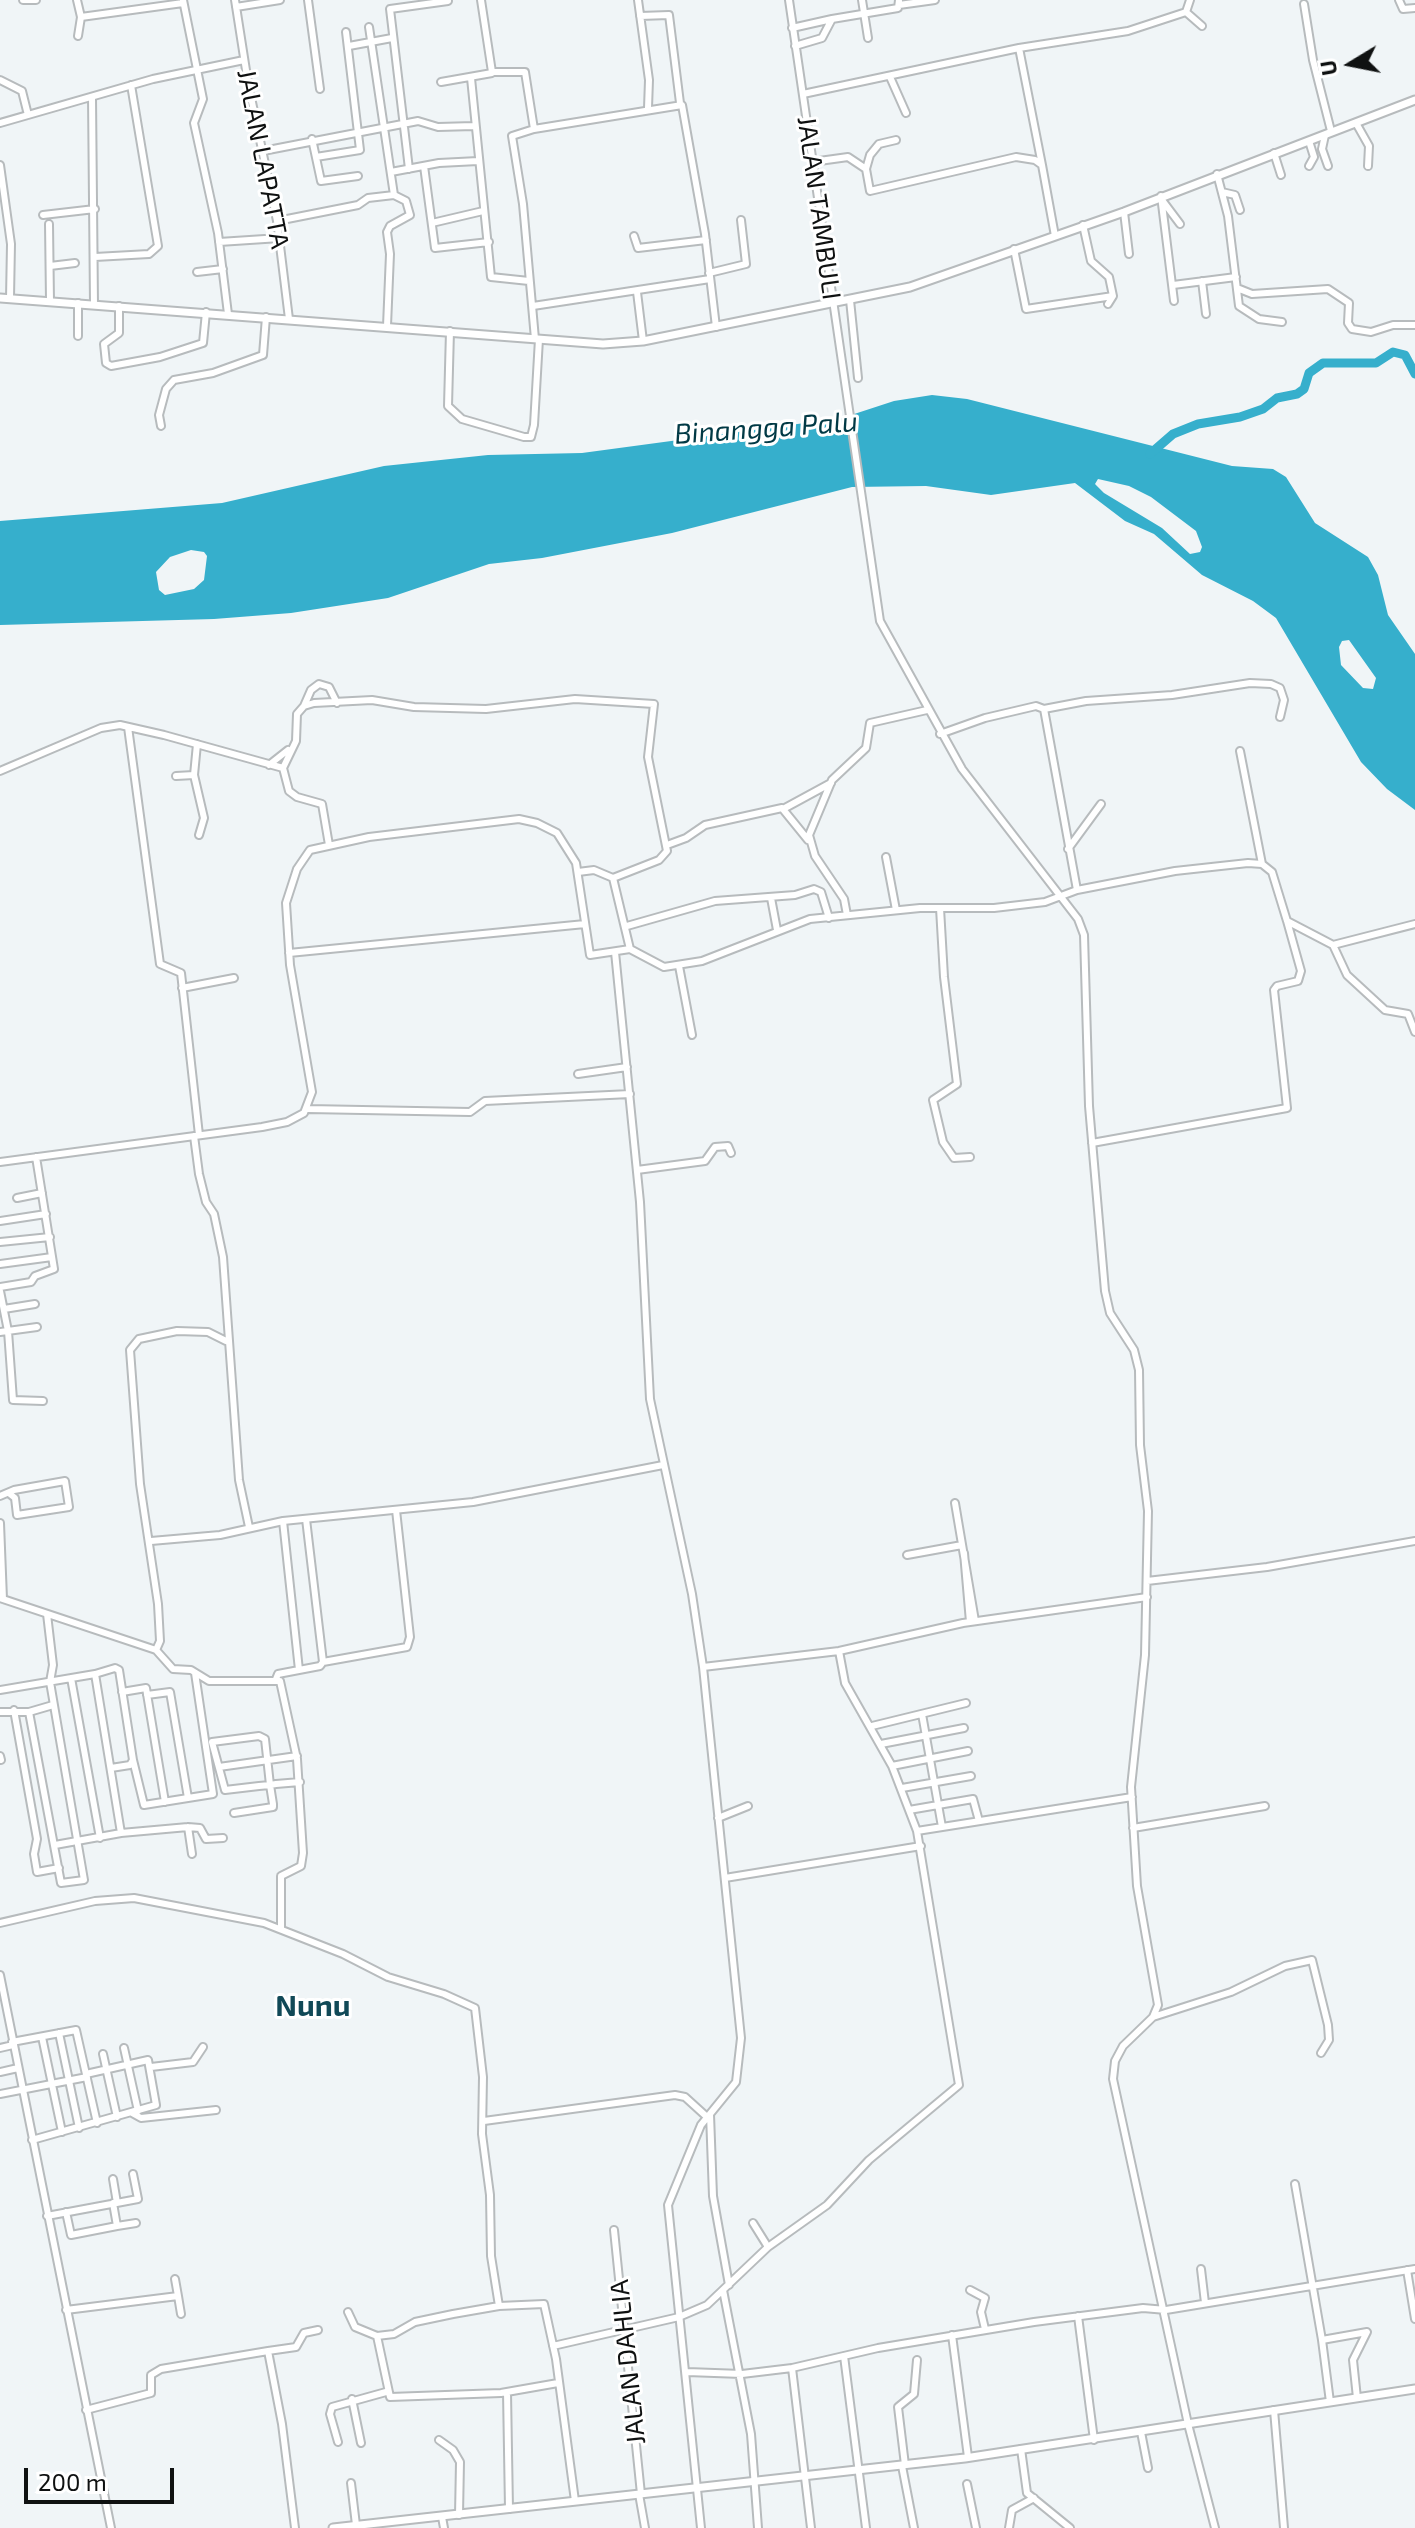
<!DOCTYPE html>
<style>
body{margin:0}
#map{position:relative;width:1415px;height:2528px;overflow:hidden;background:#f0f5f7;font-family:"Exo 2",sans-serif}
canvas{display:block}
.north{position:absolute;left:1311px;top:24px;width:80px;height:80px;-webkit-text-stroke:6px #fff;paint-order:stroke;rotate:260deg;font-size:22px;font-weight:700;line-height:32px;text-align:center;color:#0f1111}
.north::after{content:'';display:block;margin:auto;width:28px;height:36px;background:#0f1111;clip-path:polygon(50% 0,100% 100%,50% 72%,0 100%)}
.scale{position:absolute;left:24px;top:2468px;width:150px;height:36px;box-sizing:border-box;border:4px solid #0f1111;border-top:0;padding-left:10px;font-size:24px;line-height:28px;white-space:nowrap;color:#0f1111;-webkit-text-stroke:6px #fff;paint-order:stroke}
</style>
<div id="map">
<canvas width="1415" height="2528"></canvas>
<div class="north">U</div>
<div class="scale">200 m</div>
</div>
<script>
const c = document.querySelector('canvas').getContext('2d');
c.lineJoin = 'round';
function fillPath(path, color) { c.fillStyle = color; c.fill(path, 'evenodd'); }
const toPath = rows => new Path2D(rows.map(r => 'M' + r).join(''));
function strokePath(path, color, width, dash) { c.strokeStyle = color; c.lineWidth = width; c.lineCap = dash ? 'butt' : 'round'; c.setLineDash(dash || []); c.stroke(path); }
function drawText(font, color, halo, rows, align = 'center') {
  c.font = font + ' "Exo 2",sans-serif'; c.lineWidth = 6; c.setLineDash([]); c.textBaseline = 'middle'; c.strokeStyle = halo; c.fillStyle = color; for (const [text, x, y, turn = 0] of rows) {
    c.save(); c.translate(x, y); c.rotate((+turn || 0) * Math.PI / 180); c.textAlign = isNaN(turn) ? turn : align; if (halo) c.strokeText(text, 0, 0); c.fillText(text, 0, 0); c.restore();
  }
}
fillPath(toPath([
 [932,395,967,399,1232,466,1273,469,1286,477,1315,523,1368,557,1378,575,1388,615,1415,654,1415,810,1387,789,1361,762,1276,618,1253,601,1202,575,1154,534,1125,521,1075,483,991,495,926,486,852,487,672,533,542,558,489,564,388,598,291,613,214,619,0,625,0,521,222,503,384,466,488,455,582,453,842,418,894,401],
 [1098,479,1129,486,1151,497,1196,531,1202,547,1200,552,1190,554,1162,528,1104,493,1095,484],
 [191,550,204,552,207,556,204,580,194,589,165,595,159,590,156,572,170,557],
 [1349,640,1376,678,1373,689,1363,688,1341,665,1339,647,1342,641]
]), '#36afcc');
strokePath(toPath([
 [1150,454,1173,434,1198,424,1240,417,1263,409,1277,398,1297,394,1304,389,1309,373,1323,363,1376,363,1393,352,1405,355,1415,374]
]), '#36afcc', 9);
const minor = toPath([
 [23,0,36,0],
 [77,0,81,17,183,3],
 [183,0,203,99,194,123,218,233,228,314],
 [235,0,248,83,277,221,289,319],
 [308,0,320,89],
 [481,0,492,72,525,72,534,129,682,105,705,234,716,327],
 [638,0,649,80,648,108],
 [789,0,880,621,962,769,1078,919,1084,935,1089,1106,1105,1291,1110,1313,1134,1350,1139,1370,1140,1445,1148,1511,1145,1655,1131,1787,1137,1886,1158,2005,1153,2017,1123,2046,1115,2061,1113,2079,1188,2424,1215,2528],
 [862,0,868,38],
 [1399,0,1403,9,1415,8],
 [1304,4,1313,60,1331,131],
 [899,5,935,0],
 [236,7,280,0],
 [1186,12,1202,26],
 [1186,12,1190,0],
 [640,16,669,15,680,103],
 [369,27,394,195],
 [792,28,832,19],
 [78,36,81,17],
 [349,46,392,38],
 [795,46,822,38,832,19,898,8,899,0],
 [1019,48,1042,165],
 [890,77,906,113],
 [471,78,491,277,529,281],
 [0,80,22,91,28,115],
 [441,82,492,73],
 [803,94,1019,48,1128,31,1186,12],
 [92,97,94,305],
 [0,123,153,79,244,60],
 [1356,123,1369,146,1368,166],
 [534,129,512,136,523,204,535,339],
 [1325,135,1322,149,1328,166],
 [312,139,321,181,358,176],
 [896,140,879,144,870,155,866,169,870,191,1016,157,1035,160,1042,165,1055,236],
 [263,151,418,121,438,127,474,126],
 [1274,153,1281,175],
 [316,157,360,150,346,32],
 [812,162,848,157,866,169],
 [0,165,11,244,10,298],
 [424,166,435,248,489,242],
 [1309,166,1314,157,1309,141],
 [409,169,390,9,448,1],
 [391,172,439,163,478,161],
 [1217,174,1228,216,1239,306,1259,319,1282,322],
 [1222,192,1235,195,1240,210],
 [1161,196,1174,301],
 [1162,200,1180,224],
 [1124,212,1129,254],
 [43,215,95,209],
 [277,221,358,205,368,198,394,195,406,201,410,215,390,226,387,232,390,254,387,326],
 [432,223,483,211],
 [49,224,50,301],
 [1083,225,1091,261,1109,277,1113,296,1108,304],
 [634,236,638,248,706,240],
 [219,242,280,238],
 [1014,249,1026,309,1113,296],
 [95,257,149,254,158,246,131,85],
 [50,266,75,263],
 [197,272,223,269],
 [709,273,746,264,741,220],
 [1202,281,1206,314],
 [1173,285,1236,277],
 [1237,288,1252,294,1328,289,1349,303,1348,323,1352,329,1371,332,1393,325,1415,325],
 [637,292,643,341],
 [850,300,858,378],
 [119,306,119,333,104,344,106,363,111,366,160,357,203,343,206,312],
 [533,306,710,279],
 [450,331,448,406,462,419,524,437,531,437,534,425,539,339],
 [78,336,78,303],
 [161,426,159,415,166,389,174,380,213,373,263,355,266,317],
 [304,706,311,690,319,684,329,687,337,703],
 [1044,709,1077,890],
 [128,727,160,964,181,973,199,1135],
 [940,734,985,718,1036,706,1044,709,1086,701,1172,695,1250,683,1271,684,1280,688,1284,700,1280,717],
 [197,744,194,775,204,818,199,835],
 [1240,751,1262,864],
 [269,765,288,750],
 [283,768,296,741,297,714,304,706,314,703,372,700,414,707,486,709,575,699,654,704,648,757,667,851,659,860,613,878],
 [0,771,101,728,120,725,164,735,283,768,289,791,297,797,322,804,329,845],
 [176,776,194,775],
 [785,808,831,783],
 [667,845,686,838,705,825,782,808,808,840],
 [1068,849,1101,804],
 [886,857,896,910],
 [578,872,594,870,613,878,630,949],
 [771,898,777,930],
 [940,908,944,977,957,1084,933,1100,943,1142,954,1158,970,1157],
 [847,915,844,899,815,856,809,835,832,780,866,748,870,723,927,710],
 [627,926,715,901,795,895,814,889,821,892,829,918],
 [1333,945,1347,975,1385,1010,1408,1014,1415,1032],
 [615,952,640,1202,650,1399,692,1594,703,1667,741,2038,736,2082,701,2125,668,2205,701,2528],
 [289,953,585,924],
 [679,966,692,1035],
 [182,988,234,978],
 [578,1074,627,1067],
 [308,1109,470,1112,485,1101,630,1094],
 [194,1136,199,1174,206,1202,214,1214,223,1257,239,1480,249,1527],
 [1092,1143,1287,1108,1274,990,1277,986,1298,981,1301,971,1287,921],
 [0,1162,262,1127,287,1122,304,1113,312,1092,290,965,286,903,297,869,310,850,369,837,519,819,537,823,557,833,576,863,590,955,630,949,664,967,702,961,810,919,920,908,994,908,1045,902,1077,890,1175,871,1248,863,1262,864,1272,872,1287,921,1333,945,1415,924],
 [637,1170,705,1161,715,1147,728,1146,731,1153],
 [17,1198,42,1193],
 [0,1221,46,1214],
 [0,1242,50,1237],
 [0,1264,52,1257],
 [0,1287,31,1282,35,1276,54,1269,36,1157],
 [0,1291,8,1331,13,1400,43,1401],
 [4,1309,35,1304],
 [0,1332,37,1327],
 [0,1496,14,1490,65,1481,69,1507,17,1515,15,1498,10,1494],
 [955,1503,975,1621],
 [283,1521,299,1670],
 [0,1523,3,1599],
 [151,1541,220,1535,283,1521,473,1502,663,1465],
 [964,1553,970,1622],
 [907,1555,962,1545],
 [1147,1581,1267,1567,1415,1541],
 [0,1598,156,1650,173,1669,191,1670,209,1681,280,1681,297,1759,303,1853,301,1866,281,1876,281,1929],
 [156,1650,160,1641,158,1604,140,1484,130,1350,139,1339,177,1331,208,1332,226,1341],
 [323,1662,407,1647,410,1637,396,1510],
 [703,1667,839,1651,963,1623,1147,1597],
 [95,1674,115,1668,119,1670,133,1760,130,1765,111,1768],
 [71,1678,100,1838],
 [276,1679,278,1674,320,1666,323,1662,306,1519],
 [0,1690,95,1674,121,1833],
 [122,1692,146,1688,165,1802],
 [147,1695,170,1692,188,1798],
 [14,1710,37,1839,34,1854,37,1872,59,1868],
 [0,1712,29,1712,53,1705],
 [29,1712,61,1883,84,1880,50,1682,53,1665,47,1614],
 [922,1714,942,1827],
 [872,1726,966,1703],
 [881,1744,964,1728],
 [0,1756,1,1760],
 [133,1760,144,1805,213,1794,195,1673],
 [892,1766,968,1751],
 [219,1767,297,1756],
 [902,1788,971,1776],
 [909,1810,973,1799,979,1821],
 [234,1813,273,1807,273,1804,270,1785,265,1739,259,1736,212,1742,225,1790,259,1786,270,1785,276,1784,300,1782],
 [718,1818,748,1806],
 [188,1827,192,1854],
 [1133,1828,1265,1806],
 [917,1831,1132,1797],
 [55,1845,121,1833,188,1827,200,1828,206,1839,223,1838],
 [725,1878,921,1846],
 [0,1923,95,1901,134,1898,264,1923,343,1954,388,1977,444,1994,475,2008,483,2077,482,2134,490,2195,491,2256,499,2306],
 [0,1975,111,2528],
 [1153,2017,1231,1992,1285,1966,1312,1960,1328,2025,1329,2040,1321,2053],
 [59,2033,79,2128],
 [42,2037,62,2132],
 [12,2042,76,2030,97,2123],
 [0,2048,13,2045],
 [124,2048,138,2111],
 [103,2054,117,2117],
 [151,2067,193,2062,203,2047],
 [0,2072,18,2068],
 [0,2094,87,2077],
 [132,2113,141,2118,216,2110],
 [710,2114,713,2196,729,2285],
 [484,2121,675,2095,685,2097,707,2117],
 [32,2140,156,2105,148,2060,86,2074],
 [113,2179,117,2203],
 [1295,2184,1322,2340,1367,2332,1353,2360,1357,2398],
 [66,2212,71,2235,117,2226,113,2203],
 [47,2216,138,2199,133,2174],
 [753,2223,768,2247],
 [117,2226,136,2223],
 [614,2230,641,2494],
 [1201,2269,1205,2303],
 [1407,2270,1415,2319],
 [175,2279,178,2296],
 [723,2290,751,2434,758,2528],
 [970,2290,985,2298,981,2312,985,2329],
 [66,2310,178,2296,181,2314],
 [348,2312,355,2327,377,2336],
 [1078,2316,1094,2440],
 [952,2335,968,2457],
 [1322,2340,1330,2402],
 [553,2346,679,2317,707,2305,768,2247,827,2205,869,2160,959,2085,917,1831,892,1766,845,1683,839,1651],
 [268,2351,296,2347,304,2333,318,2330],
 [844,2356,866,2528],
 [792,2368,811,2528],
 [687,2372,742,2374,792,2368,878,2348,1034,2322,1143,2308,1166,2310,1415,2269],
 [558,2383,501,2393,390,2397,377,2336,394,2334,415,2322,453,2314,499,2306,544,2304,556,2359,575,2501],
 [507,2392,509,2509],
 [352,2399,361,2443],
 [86,2410,151,2393,151,2375,161,2369,268,2351,282,2424,295,2528],
 [1274,2410,1284,2528],
 [1141,2432,1148,2468],
 [439,2440,453,2450,460,2462,459,2515],
 [338,2442,330,2414,332,2407,386,2392],
 [1021,2449,1027,2493,1070,2528],
 [905,2465,898,2407,914,2394,917,2360],
 [902,2466,914,2528],
 [351,2483,356,2525],
 [967,2484,976,2528],
 [639,2494,645,2528],
 [442,2517,444,2528],
 [1009,2528,1012,2510,1034,2498]
]);
const major = toPath([
 [0,298,603,344,643,341,910,287,1124,212,1415,100],
 [333,2528,965,2458,1415,2389]
]);
strokePath(minor, '#b7bbbd', 10);
strokePath(major, '#b7bbbd', 11);
strokePath(minor, '#fff', 6);
strokePath(major, '#fff', 7);
drawText('26px', '#0f1111', '#fff', [
 ["JALAN LAPATTA",263,159,79],
 ["JALAN TAMBULI",819,208,82],
 ["JALAN DAHLIA",628,2362,-96]
]);
drawText('italic 28px', '#013945', '#fff', [
 ["Binangga Palu",766,428,-4]
]);
drawText('bold 30px', '#114957', '#fff', [
 ["Nunu",313,2006]
]);
</script>
